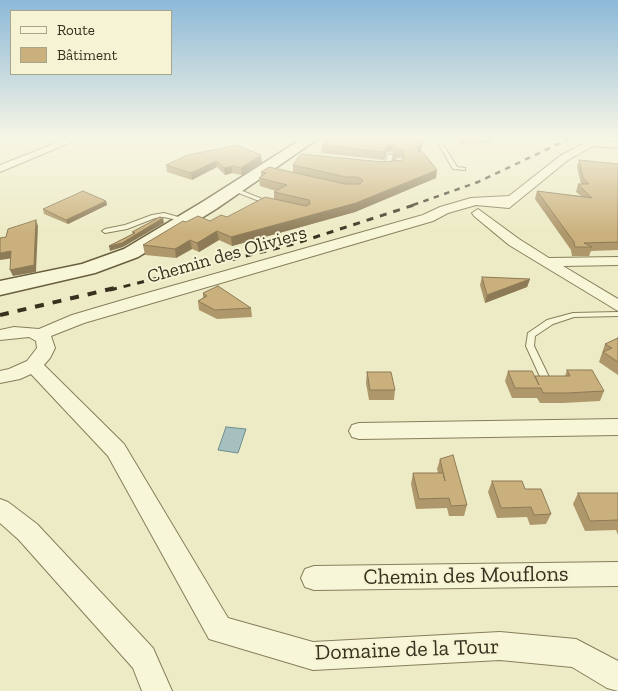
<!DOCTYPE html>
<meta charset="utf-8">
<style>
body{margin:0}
#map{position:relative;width:618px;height:691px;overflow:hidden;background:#edebc5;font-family:"Zilla Slab",serif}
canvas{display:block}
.legend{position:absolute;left:10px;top:10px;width:162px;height:65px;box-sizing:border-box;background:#f5f3d4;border:1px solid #a9a58c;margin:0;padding:6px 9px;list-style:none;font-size:15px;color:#38311f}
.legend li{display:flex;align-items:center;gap:10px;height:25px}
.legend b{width:25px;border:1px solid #a9a58c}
</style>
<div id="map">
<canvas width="618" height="691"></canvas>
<ul class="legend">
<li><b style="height:6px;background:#f8f6d8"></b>Route</li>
<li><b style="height:14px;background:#cab07c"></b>Bâtiment</li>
</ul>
</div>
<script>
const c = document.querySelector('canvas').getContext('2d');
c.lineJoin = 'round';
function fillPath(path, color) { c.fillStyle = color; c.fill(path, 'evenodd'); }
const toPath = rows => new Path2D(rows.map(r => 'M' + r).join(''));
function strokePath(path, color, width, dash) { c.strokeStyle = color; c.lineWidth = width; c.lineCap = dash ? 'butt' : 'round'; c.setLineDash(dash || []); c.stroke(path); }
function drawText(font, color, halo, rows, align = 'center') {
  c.font = font + ' "Zilla Slab",serif'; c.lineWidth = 4; c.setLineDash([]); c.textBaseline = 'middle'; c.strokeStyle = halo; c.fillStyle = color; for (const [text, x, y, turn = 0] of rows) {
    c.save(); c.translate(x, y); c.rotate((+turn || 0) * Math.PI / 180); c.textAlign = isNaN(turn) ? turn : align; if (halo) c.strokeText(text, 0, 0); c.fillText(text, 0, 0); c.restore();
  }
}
const water = toPath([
 [226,427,246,429,238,453,218,450,226,427]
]);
fillPath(water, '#a6c0bf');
strokePath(water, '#6d8f8f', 1);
const lane = toPath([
 [435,138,439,138,457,167,465,168,465,170,453,169,435,138],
 [388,154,393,155,391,162,385,166,381,166,381,164,386,161,388,154],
 [231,188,235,188,272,203,267,204,231,190,231,188],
 [164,213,189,220,186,222,164,217,155,218,127,229,105,233,102,231,105,229,125,225,152,215,164,213],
 [618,312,618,316,574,317,553,324,535,336,534,346,550,379,548,381,545,382,542,381,526,346,528,333,547,320,573,313,618,312]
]);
const street = toPath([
 [69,138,81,138,0,172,0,165,69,138],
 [594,138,605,138,602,141,618,142,618,148,593,146,568,160,509,208,476,205,448,213,433,221,84,323,51,336,55,348,50,358,44,365,124,444,228,618,313,642,500,632,576,639,618,661,618,691,607,688,572,667,500,660,313,670,209,639,108,456,31,374,20,379,0,383,0,371,9,369,27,361,37,348,36,341,29,337,0,340,0,330,14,327,39,329,72,315,133,297,423,215,440,207,471,198,509,196,560,156,594,138],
 [478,209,519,239,549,258,618,257,618,265,563,266,618,299,618,311,509,245,474,216,472,213,478,209],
 [618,419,618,435,359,439,352,437,349,431,352,425,359,423,618,419],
 [0,499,8,502,37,524,153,648,172,691,142,691,133,668,19,540,0,523,0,499],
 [618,562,618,586,314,590,305,587,301,578,305,569,314,566,618,562]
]);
const secondary = toPath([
 [303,138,319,138,216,209,138,257,95,273,0,295,0,281,82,264,124,249,204,201,303,138]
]);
strokePath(lane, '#877e5b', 2);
strokePath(street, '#877e5b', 2);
strokePath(secondary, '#695f3f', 3);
fillPath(lane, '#f8f6d8');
fillPath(street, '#f8f6d8');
fillPath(secondary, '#f8f6d8');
strokePath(toPath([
 [413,205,478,182,571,138]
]), '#38311f', 2.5, [5.5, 5.5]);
strokePath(toPath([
 [110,290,294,244,417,204]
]), '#38311f', 3, [7, 7]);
strokePath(toPath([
 [0,315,115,288]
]), '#38311f', 4, [9, 9]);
fillPath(toPath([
 [328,138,425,138,420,151,436,178,355,212,232,246,219,240,199,252,192,249,176,258,145,255,143,245,186,222,210,221,227,217,274,199,274,192,276,191,260,186,259,178,261,176,261,172,293,172,293,165,392,161,393,153,391,151,386,153,384,160,321,153,322,145],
 [397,158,403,158,403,160,396,161],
 [456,138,493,138,492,143,462,144],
 [188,155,262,162,242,175,232,173,225,175,217,167,192,180,167,172,166,165],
 [579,160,618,164,618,250,591,251,589,256,572,256,571,250,535,199,537,191,581,196,576,192,578,184,581,184,577,167],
 [106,201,107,205,68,224,44,214,43,209],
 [482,277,530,279,527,287,485,303,480,285],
 [203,293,251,308,252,317,217,319,199,310,198,301,203,298],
 [618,338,618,375,599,362,605,344],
 [567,370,604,391,600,401,563,403,540,403,537,398,512,398,505,381,508,371,535,376,565,376],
 [367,372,395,390,394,400,369,400,366,383],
 [440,459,467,505,464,516,449,516,447,508,416,509,411,484,413,473,438,473,437,469],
 [492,481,525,489,551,514,546,524,530,525,527,517,497,518,488,492],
 [578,493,618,493,618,535,616,530,585,531,573,504]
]), '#ae976b');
fillPath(toPath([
 [423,138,425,138,417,159,418,151],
 [392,144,391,151,386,153,384,160,384,152,387,146],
 [261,155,262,162,242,175,241,168],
 [216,161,217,167,192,180,191,173],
 [232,166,232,173,225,175,224,168],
 [437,170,436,178,355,212,232,246,231,237],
 [106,201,107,205,68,224,66,220],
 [163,218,164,223,123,247,110,251,109,246],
 [36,220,38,226,36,272,13,276,10,270],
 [217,231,219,240,199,252,197,243],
 [190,240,192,249,176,258,175,249],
 [11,251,14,258,0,260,0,253],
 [530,279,527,287,485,303,487,295]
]), '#8d7b57');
const building = toPath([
 [328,138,423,138,418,151,423,152,437,170,356,203,231,237,217,231,197,243,190,240,175,249,143,245,183,221,186,222,198,216,210,221,221,215,227,217,265,197,306,206,310,204,309,200,274,192,287,185,259,178,266,173,261,172,269,167,345,184,360,184,363,180,358,177,346,177,293,165,301,154,383,162,403,160,404,150,398,150,396,154,393,154,396,147,392,144,387,146,384,152,322,145,328,138],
 [237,145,261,155,241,168,232,166,224,168,216,161,191,173,166,165,188,155,237,145],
 [579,160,618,164,618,242,584,243,592,247,575,247,574,242,537,191,592,198,578,184,589,184,583,178,579,160],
 [83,191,106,201,66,220,43,209,83,191],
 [160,217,163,218,122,243,109,246,135,233,132,232,160,217],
 [36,220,34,265,10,270,11,251,0,253,0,238,6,237,8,229,36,220],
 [482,277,530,279,487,295,482,277],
 [218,286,251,308,215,310,198,301,207,296,203,293,218,286],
 [618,338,618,362,603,352,612,348,605,344,618,338],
 [567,370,592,370,604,391,567,393,543,393,541,388,515,388,508,371,532,371,539,385,535,376,570,376,567,370],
 [367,372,391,372,395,390,370,390,367,372],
 [453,455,467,505,451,506,449,498,419,499,413,473,443,473,445,481,440,459,453,455],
 [492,481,522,481,525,489,541,489,551,514,534,515,531,507,501,508,492,481],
 [578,493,618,493,618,520,590,521,578,493]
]);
fillPath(building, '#cab07c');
strokePath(building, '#8d7b57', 1);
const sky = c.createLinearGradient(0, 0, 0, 234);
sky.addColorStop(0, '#8db9d8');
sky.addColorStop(0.59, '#f7f6e5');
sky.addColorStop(1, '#f7f6e500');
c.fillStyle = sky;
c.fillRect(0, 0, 618, 234);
drawText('19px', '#38311f', '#f5f3d4', [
 ["Chemin des Oliviers",227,255,-16]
]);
drawText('22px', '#38311f', '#f5f3d4', [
 ["Chemin des Mouflons",466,576,-1],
 ["Domaine de la Tour",407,650,-2]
]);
</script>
